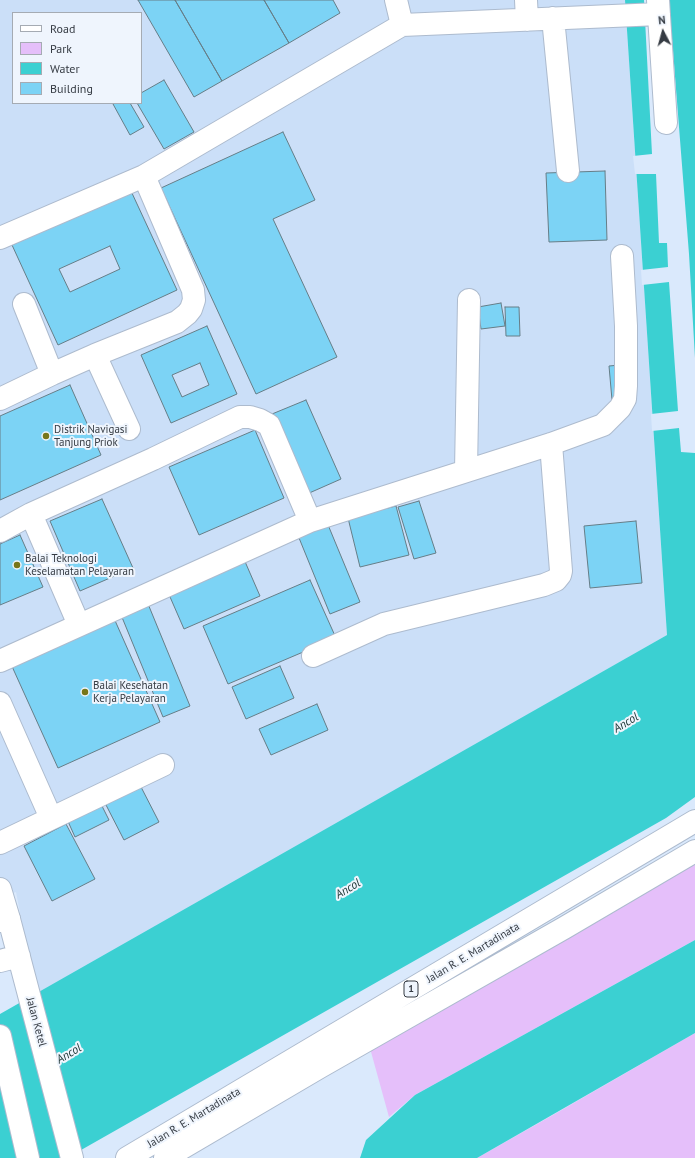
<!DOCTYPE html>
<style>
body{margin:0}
#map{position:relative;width:695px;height:1158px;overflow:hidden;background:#dae9fc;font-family:"PT Sans",sans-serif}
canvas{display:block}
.legend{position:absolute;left:12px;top:12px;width:130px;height:92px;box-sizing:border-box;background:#eff5fd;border:1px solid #a5abb3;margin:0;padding:5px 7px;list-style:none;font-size:12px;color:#353b43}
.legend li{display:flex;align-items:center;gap:8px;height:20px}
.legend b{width:20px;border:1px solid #a5abb3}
.north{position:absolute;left:643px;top:12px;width:40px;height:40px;-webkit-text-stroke:3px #eff5fd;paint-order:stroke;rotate:354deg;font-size:11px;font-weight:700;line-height:16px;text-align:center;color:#353b43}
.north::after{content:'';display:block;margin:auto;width:14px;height:18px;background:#353b43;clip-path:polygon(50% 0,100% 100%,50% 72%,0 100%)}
</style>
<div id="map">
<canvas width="695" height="1158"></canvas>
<ul class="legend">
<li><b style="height:5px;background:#fff"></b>Road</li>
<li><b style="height:11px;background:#e5bffa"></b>Park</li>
<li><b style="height:11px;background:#3bd0d2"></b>Water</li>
<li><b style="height:11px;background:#7cd3f5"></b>Building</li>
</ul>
<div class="north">N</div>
</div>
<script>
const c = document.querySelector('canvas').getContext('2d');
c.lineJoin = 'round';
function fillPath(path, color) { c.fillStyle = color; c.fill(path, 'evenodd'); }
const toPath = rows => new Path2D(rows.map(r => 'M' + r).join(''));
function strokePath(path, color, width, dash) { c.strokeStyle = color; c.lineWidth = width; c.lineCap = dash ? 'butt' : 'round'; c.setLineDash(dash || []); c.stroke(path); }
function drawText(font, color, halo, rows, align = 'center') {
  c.font = font + ' "PT Sans",sans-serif'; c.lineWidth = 4; c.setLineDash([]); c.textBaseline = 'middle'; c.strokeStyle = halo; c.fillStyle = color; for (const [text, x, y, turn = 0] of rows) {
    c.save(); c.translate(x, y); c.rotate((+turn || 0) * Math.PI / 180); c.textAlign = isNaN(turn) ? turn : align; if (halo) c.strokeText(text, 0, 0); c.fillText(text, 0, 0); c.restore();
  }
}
fillPath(toPath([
 [0,0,625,0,667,635,36,997,16,892,0,897],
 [13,13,141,13,141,103,13,103]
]), '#cbdff8');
fillPath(toPath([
 [695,850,695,940,415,1095,389,1117,368,1041],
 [695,1033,695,1158,477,1158,553,1115]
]), '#e5bffa');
fillPath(toPath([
 [625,0,695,0,695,797,666,818,67,1158,0,1158,0,1014,667,635],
 [695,940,695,1033,477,1158,360,1158,366,1140,415,1095]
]), '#3bd0d2');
fillPath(toPath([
 [644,0,669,0,689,254,695,358,695,453,681,452,679,428,652,431,651,414,678,411,669,282,642,285,641,270,668,267,667,243,659,243,656,174,635,174,633,156,652,154]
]), '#dae9fc');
const building = toPath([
 [138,0,175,0,222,81,194,97,138,0],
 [175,0,264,0,289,43,222,81,175,0],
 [264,0,333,0,340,13,289,43,264,0],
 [164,80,194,132,164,149,137,103,141,103,141,93,164,80],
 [115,103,130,103,144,127,130,135,113,104,115,103],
 [283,132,315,200,273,219,337,357,256,394,161,188,283,132],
 [605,171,607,240,549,242,546,173,605,171],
 [131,191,177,290,58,345,12,245,131,191],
 [110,246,120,269,70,292,59,269,110,246],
 [501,303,505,326,481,329,478,307,501,303],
 [505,307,519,307,520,336,506,336,505,307],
 [207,326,237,394,171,423,141,355,207,326],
 [200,363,209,385,182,397,172,375,200,363],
 [620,365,622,399,612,400,609,366,620,365],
 [70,385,101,455,0,500,0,416,70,385],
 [306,400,341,479,307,494,272,414,306,400],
 [255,430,284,498,199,535,169,467,255,430],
 [102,499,133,568,80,591,50,521,102,499],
 [419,501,436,553,414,559,398,507,419,501],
 [396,506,409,555,360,567,348,518,396,506],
 [326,520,360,602,330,614,297,533,326,520],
 [636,521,642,583,590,588,584,526,636,521],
 [20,535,43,587,0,605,0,544,20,535],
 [243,557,260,596,184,629,167,590,243,557],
 [310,580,336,638,228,684,203,626,310,580],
 [146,599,190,706,163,717,119,610,146,599],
 [113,616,160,722,58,768,10,662,113,616],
 [280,666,294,698,246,719,232,687,280,666],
 [317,704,328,730,271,755,259,729,317,704],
 [140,785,159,822,124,840,105,803,140,785],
 [99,800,109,820,75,837,66,817,99,800],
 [66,824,95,879,52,901,24,846,66,824]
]);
fillPath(building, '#7cd3f5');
strokePath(building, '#667e88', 1);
const minor = toPath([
 [526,0,527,20],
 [658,0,666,123],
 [553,18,568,171],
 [402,25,659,14],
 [0,238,144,176],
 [95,355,129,429],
 [52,374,95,355,177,322,187,314,191,309,194,300,193,290,144,176,402,25,396,0],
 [0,399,52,374,24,304],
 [466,471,469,300],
 [31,514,79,625],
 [0,531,31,514,153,459,240,417,250,417,260,420,269,425,310,521,551,444,603,425,620,408,625,399,626,386,626,326,622,256],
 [313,656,384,624,544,585,556,580,560,575,561,571,551,444],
 [0,661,310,521],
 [0,703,51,818],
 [0,843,163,765],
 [0,889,9,919]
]);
const highway = toPath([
 [0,921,9,919,72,1158],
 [0,961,19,956],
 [0,1036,28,1158],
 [127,1158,695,821],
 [165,1158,320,1067,564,928,695,851]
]);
strokePath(minor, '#adbbce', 24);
strokePath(highway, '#adbbce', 24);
strokePath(minor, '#fff', 22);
strokePath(highway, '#fff', 22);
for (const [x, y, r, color] of [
 [46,436,4,"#77761b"],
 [17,565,4,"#77761b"],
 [85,692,4,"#77761b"]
]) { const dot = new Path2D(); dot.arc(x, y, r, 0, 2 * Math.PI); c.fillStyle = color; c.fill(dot); strokePath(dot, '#eff5fd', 1.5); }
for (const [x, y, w] of [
 [411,989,14]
]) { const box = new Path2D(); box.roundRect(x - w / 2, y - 8, w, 16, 3); c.fillStyle = '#eff5fd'; c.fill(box); strokePath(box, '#353b43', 1); }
drawText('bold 10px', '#353b43', null, [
 ["1",411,989]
]);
drawText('11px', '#353b43', '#eff5fd', [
 ["Distrik Navigasi",54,430],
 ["Tanjung Priok",54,443],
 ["Balai Teknologi",25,559],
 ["Keselamatan Pelayaran",25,572],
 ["Balai Kesehatan",93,686],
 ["Kerja Pelayaran",93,699]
], 'left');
drawText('11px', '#353b43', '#eff5fd', [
 ["Jalan R. E. Martadinata",473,953,-31],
 ["Jalan Ketel",36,1022,75],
 ["Jalan R. E. Martadinata",194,1118,-31]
]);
drawText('italic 12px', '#223a3a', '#eff5fd', [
 ["Ancol",626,723,-31],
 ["Ancol",348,889,-31],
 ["Ancol",69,1054,-31]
]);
</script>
